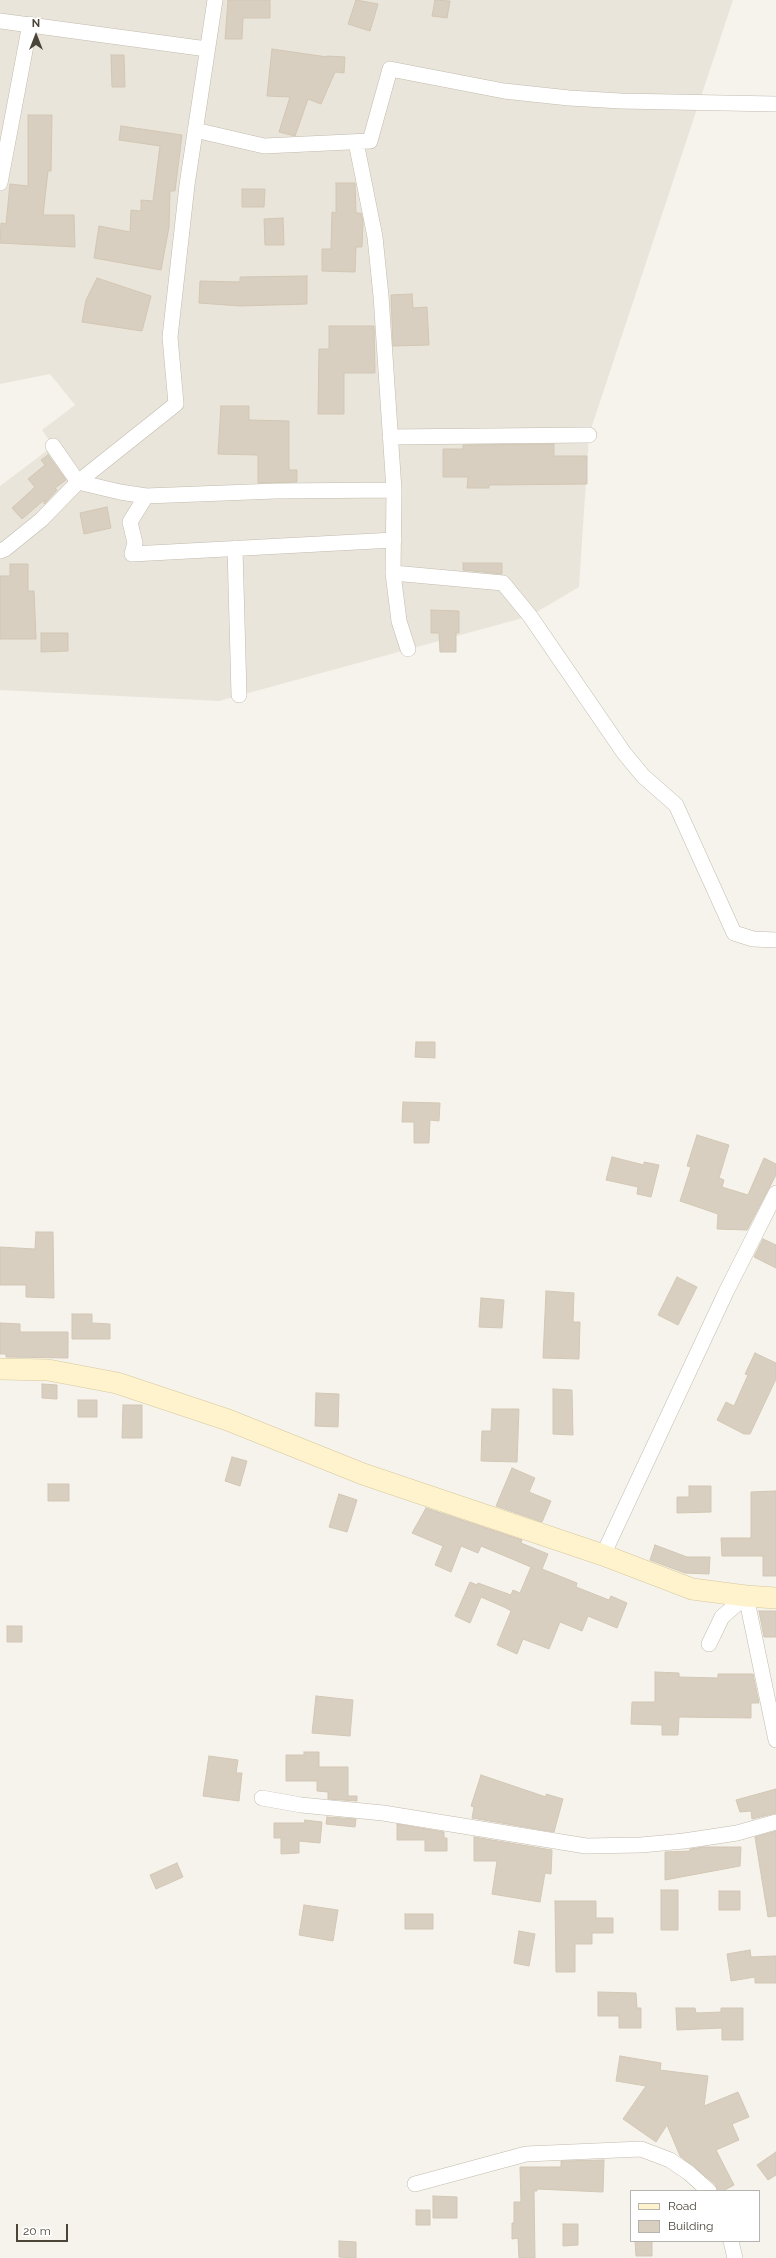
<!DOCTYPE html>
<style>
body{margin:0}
#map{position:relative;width:776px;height:2258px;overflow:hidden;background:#f6f3ec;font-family:Raleway,sans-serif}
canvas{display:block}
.legend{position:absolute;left:630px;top:2190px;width:130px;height:52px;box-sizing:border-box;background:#fff;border:1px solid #b7b4b0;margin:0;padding:5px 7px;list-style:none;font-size:12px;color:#4b4439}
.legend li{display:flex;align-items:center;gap:8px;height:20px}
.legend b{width:20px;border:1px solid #b7b4b0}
.north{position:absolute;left:16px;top:16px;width:40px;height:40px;-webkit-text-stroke:3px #fff;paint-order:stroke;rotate:0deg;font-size:11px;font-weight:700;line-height:16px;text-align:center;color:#4b4439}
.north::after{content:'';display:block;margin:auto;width:14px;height:18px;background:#4b4439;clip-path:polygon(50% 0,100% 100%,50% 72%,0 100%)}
.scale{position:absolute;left:16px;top:2224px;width:52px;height:18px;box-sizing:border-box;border:2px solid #4b4439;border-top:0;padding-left:5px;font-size:12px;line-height:14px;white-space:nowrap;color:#4b4439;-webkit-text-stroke:3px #fff;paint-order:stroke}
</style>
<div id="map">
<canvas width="776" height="2258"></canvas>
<ul class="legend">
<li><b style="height:5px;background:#fff3cd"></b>Road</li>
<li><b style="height:11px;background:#d8cfc1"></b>Building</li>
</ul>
<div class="north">N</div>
<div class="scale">20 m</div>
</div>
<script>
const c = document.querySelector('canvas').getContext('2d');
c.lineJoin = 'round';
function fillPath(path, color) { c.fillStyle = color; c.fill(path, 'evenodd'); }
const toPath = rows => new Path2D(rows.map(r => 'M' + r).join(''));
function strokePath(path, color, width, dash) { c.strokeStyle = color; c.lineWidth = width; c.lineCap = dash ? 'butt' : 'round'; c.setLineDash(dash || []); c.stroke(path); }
fillPath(toPath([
 [0,0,733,0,589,435,579,587,530,616,219,701,0,690,0,486,53,446,42,430,75,405,50,374,0,384]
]), '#eae5da');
const building = toPath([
 [228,0,270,0,270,18,243,18,242,39,225,39,228,0],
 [356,0,378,4,370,31,348,24,356,0],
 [435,0,450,1,447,18,432,16,435,0],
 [272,49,327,57,327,56,345,57,344,73,335,72,321,104,308,99,295,136,279,132,290,97,267,96,272,49],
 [111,55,124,55,125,87,112,87,111,55],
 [28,115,52,115,51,171,48,171,43,215,74,215,75,247,0,243,1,223,6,224,10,184,28,186,28,115],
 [121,126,182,135,175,191,170,191,169,227,161,270,94,258,99,226,130,232,131,210,141,211,141,200,153,201,160,146,119,140,121,126],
 [336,183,355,183,356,213,361,213,363,221,362,247,356,247,355,272,322,271,322,249,331,249,332,212,336,213,336,183],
 [242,189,265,189,264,207,242,207,242,189],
 [283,218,284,245,265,245,264,219,283,218],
 [307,276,307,304,240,306,199,303,200,281,240,282,240,277,307,276],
 [97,278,151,296,142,331,82,322,86,300,97,278],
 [412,294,413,308,427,307,429,345,393,346,391,295,412,294],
 [329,326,374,326,375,373,344,373,344,414,318,414,319,349,329,349,329,326],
 [221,406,249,406,249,420,289,421,289,470,297,470,297,482,258,483,258,455,218,454,221,406],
 [554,444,554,456,587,456,587,484,489,485,489,488,467,488,468,477,443,477,443,449,463,449,463,445,554,444],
 [48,455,66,480,55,488,57,490,44,504,44,500,22,519,12,508,35,487,28,479,45,465,41,460,48,455],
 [107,507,111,528,84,534,80,513,107,507],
 [463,563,502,563,502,574,463,570,463,563],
 [10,564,28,564,28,591,34,591,36,639,0,639,0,576,10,576,10,564],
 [431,610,459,611,459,633,456,633,456,652,440,652,439,633,431,633,431,610],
 [41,633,68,633,68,651,41,652,41,633],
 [416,1042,435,1042,435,1058,415,1057,416,1042],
 [403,1102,440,1103,439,1121,430,1120,429,1143,414,1143,414,1122,402,1122,403,1102],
 [697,1135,729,1145,719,1178,724,1180,722,1187,748,1195,764,1158,776,1164,776,1175,747,1230,717,1229,718,1214,680,1201,691,1167,687,1166,697,1135],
 [612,1157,644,1165,644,1162,659,1165,651,1197,637,1194,638,1187,606,1180,612,1157],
 [36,1232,53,1232,54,1298,26,1297,26,1285,0,1285,0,1247,35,1249,36,1232],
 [763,1239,776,1245,776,1268,754,1257,763,1239],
 [677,1277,697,1287,678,1325,658,1315,677,1277],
 [546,1291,574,1293,573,1322,580,1322,579,1359,543,1358,546,1291],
 [481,1298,504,1300,502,1328,479,1327,481,1298],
 [72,1314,92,1314,92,1323,110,1324,110,1339,72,1339,72,1314],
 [0,1323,20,1324,20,1332,68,1332,68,1358,6,1357,6,1354,0,1354,0,1323],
 [755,1353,776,1363,776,1379,750,1434,744,1434,717,1420,726,1402,734,1406,748,1375,745,1374,755,1353],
 [42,1384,57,1385,57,1399,42,1398,42,1384],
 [553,1389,572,1390,573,1435,553,1434,553,1389],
 [316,1393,339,1394,338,1427,315,1426,316,1393],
 [78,1400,97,1400,97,1417,78,1417,78,1400],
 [123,1405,142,1405,142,1438,122,1438,123,1405],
 [492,1409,519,1409,517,1462,481,1461,482,1431,491,1431,492,1409],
 [232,1457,247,1461,240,1486,225,1481,232,1457],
 [512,1468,535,1478,529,1492,551,1501,542,1522,496,1506,512,1468],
 [48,1484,69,1484,69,1501,48,1501,48,1484],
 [689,1486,711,1486,711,1512,677,1513,677,1497,689,1497,689,1486],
 [776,1491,776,1576,763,1576,763,1556,722,1556,721,1538,751,1538,751,1492,776,1491],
 [339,1494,357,1500,347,1532,329,1527,339,1494],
 [426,1508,522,1540,521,1543,548,1554,542,1569,577,1583,576,1587,609,1600,611,1596,627,1603,617,1628,588,1616,582,1631,560,1622,549,1649,523,1639,517,1654,497,1645,511,1611,506,1608,481,1597,470,1623,455,1616,470,1582,477,1585,478,1583,511,1595,513,1590,520,1593,531,1567,481,1546,478,1553,461,1546,451,1572,435,1565,443,1546,412,1533,426,1508],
 [655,1545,687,1557,710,1557,709,1574,685,1573,650,1560,655,1545],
 [759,1611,776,1611,776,1637,764,1637,759,1611],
 [7,1626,22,1626,22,1642,7,1642,7,1626],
 [655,1672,679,1673,679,1677,718,1678,718,1674,753,1674,759,1703,751,1703,751,1718,679,1717,678,1735,662,1735,662,1725,631,1724,632,1702,655,1702,655,1672],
 [316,1696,353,1700,350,1736,312,1733,316,1696],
 [304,1752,319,1752,319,1767,348,1767,348,1796,357,1796,357,1801,328,1799,328,1792,317,1791,317,1781,286,1781,286,1755,304,1755,304,1752],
 [209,1756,238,1760,236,1773,242,1773,239,1801,203,1796,209,1756],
 [481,1775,546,1797,546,1794,563,1799,554,1832,472,1818,474,1807,471,1806,481,1775],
 [776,1789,776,1813,752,1819,751,1811,740,1812,736,1800,776,1789],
 [327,1817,356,1819,355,1827,326,1824,327,1817],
 [305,1820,322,1822,320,1843,299,1841,299,1853,281,1854,281,1838,274,1838,274,1823,304,1823,305,1820],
 [397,1824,444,1832,444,1838,447,1838,447,1851,425,1851,425,1840,397,1840,397,1824],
 [776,1831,776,1916,768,1917,755,1837,776,1831],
 [474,1837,552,1850,551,1874,545,1873,540,1902,492,1894,497,1861,474,1861,474,1837],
 [704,1847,741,1847,740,1866,665,1880,665,1852,690,1851,690,1849,704,1847],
 [177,1863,183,1877,156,1889,150,1875,177,1863],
 [661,1890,678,1890,678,1930,661,1930,661,1890],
 [719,1891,740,1891,740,1910,719,1910,719,1891],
 [555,1901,596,1901,596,1918,613,1918,613,1933,592,1933,592,1944,575,1944,575,1972,556,1972,555,1901],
 [304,1905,338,1910,333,1941,299,1935,304,1905],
 [405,1914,433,1914,433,1929,405,1929,405,1914],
 [519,1931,535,1934,529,1966,514,1963,519,1931],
 [750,1950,751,1957,776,1956,776,1983,755,1983,755,1977,731,1981,727,1954,750,1950],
 [598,1992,636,1993,637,2008,641,2008,641,2028,619,2028,619,2016,598,2016,598,1992],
 [676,2008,695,2008,696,2013,721,2012,721,2008,743,2008,743,2040,722,2040,722,2028,677,2030,676,2008],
 [620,2056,661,2063,660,2070,708,2076,704,2106,738,2092,749,2117,732,2124,739,2140,716,2150,734,2185,723,2191,718,2191,715,2184,680,2156,667,2125,656,2142,623,2119,646,2086,616,2081,620,2056],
 [776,2152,776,2175,768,2180,757,2165,776,2152],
 [604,2160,603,2192,537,2189,537,2191,534,2191,535,2258,519,2258,518,2238,512,2239,512,2223,514,2223,514,2202,521,2202,520,2167,561,2167,561,2161,604,2160],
 [433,2196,457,2197,457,2218,433,2218,433,2196],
 [416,2210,430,2210,430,2225,416,2225,416,2210],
 [563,2224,578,2224,578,2245,563,2246,563,2224],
 [339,2241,356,2242,356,2258,339,2257,339,2241],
 [635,2241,652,2241,652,2256,636,2256,635,2241]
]);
fillPath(building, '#d8cfc1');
strokePath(building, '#d3c7b4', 1);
const street = toPath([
 [0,21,207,49],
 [195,130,264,146,370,141,390,69,504,91,569,98,621,101,776,104],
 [356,142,375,237,381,296,394,490],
 [0,183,30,24],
 [390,437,589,435],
 [53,446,78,482,120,492,146,496,276,491,394,490,393,573,399,621,408,649],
 [146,496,130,522,135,543,132,554,394,540],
 [235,548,239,695],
 [0,551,5,549,41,520,78,482,176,404,170,337,187,185,215,0],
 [393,573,503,583,530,616,624,753,643,776,676,805,734,933,753,939,776,940],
 [603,1555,726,1292,776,1193],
 [709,1644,722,1617,746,1596,776,1740],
 [262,1798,301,1805,383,1813,586,1846,641,1845,684,1841,737,1833,776,1822],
 [415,2184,526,2154,641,2149,670,2160,689,2173,709,2191],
 [731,2241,735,2258]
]);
const secondary = toPath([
 [0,1369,48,1370,117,1383,228,1420,363,1474,603,1555,692,1589,746,1596,776,1598]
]);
strokePath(street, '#c2bbae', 16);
strokePath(secondary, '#d6c79b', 22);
strokePath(street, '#fff', 15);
strokePath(secondary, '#fff3cd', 21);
</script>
